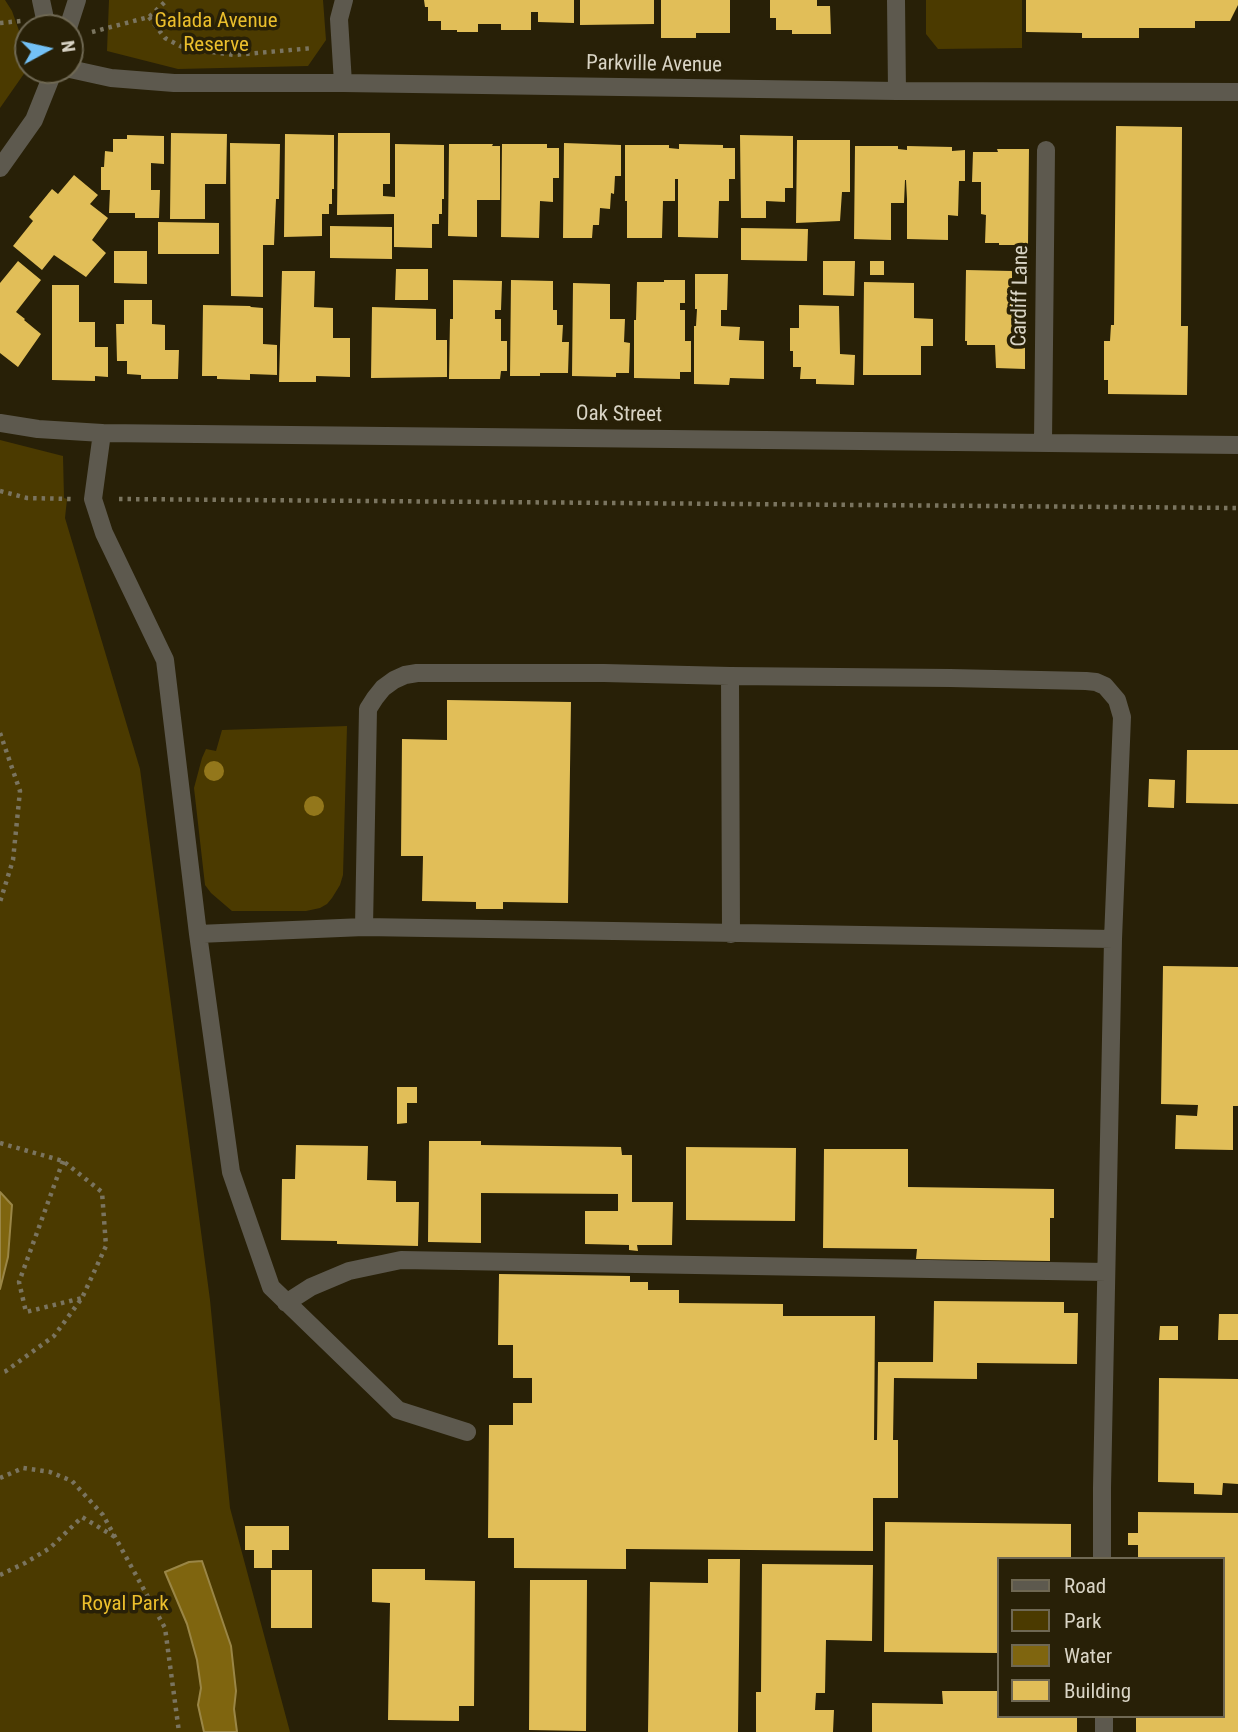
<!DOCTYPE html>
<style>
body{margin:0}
#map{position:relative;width:1238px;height:1732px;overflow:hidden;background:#282007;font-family:"Roboto Condensed",sans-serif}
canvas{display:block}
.legend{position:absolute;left:997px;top:1557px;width:228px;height:161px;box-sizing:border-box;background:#282007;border:2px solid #6f6853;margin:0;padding:9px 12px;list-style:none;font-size:21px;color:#d9d4c5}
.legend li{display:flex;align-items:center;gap:14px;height:35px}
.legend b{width:35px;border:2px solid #6f6853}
.north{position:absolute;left:14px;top:14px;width:70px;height:70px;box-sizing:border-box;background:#282007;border:2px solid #6f6853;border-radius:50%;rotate:82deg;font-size:19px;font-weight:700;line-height:28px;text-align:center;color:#d9d4c5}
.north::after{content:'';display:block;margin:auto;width:24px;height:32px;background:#73c1f6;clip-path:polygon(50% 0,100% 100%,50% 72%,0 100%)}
</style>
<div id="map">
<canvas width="1238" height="1732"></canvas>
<ul class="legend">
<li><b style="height:9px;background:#5d594e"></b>Road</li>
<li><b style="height:19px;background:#4b3a00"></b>Park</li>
<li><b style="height:19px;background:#7f650f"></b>Water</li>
<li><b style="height:19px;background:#e1be58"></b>Building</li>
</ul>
<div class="north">N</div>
</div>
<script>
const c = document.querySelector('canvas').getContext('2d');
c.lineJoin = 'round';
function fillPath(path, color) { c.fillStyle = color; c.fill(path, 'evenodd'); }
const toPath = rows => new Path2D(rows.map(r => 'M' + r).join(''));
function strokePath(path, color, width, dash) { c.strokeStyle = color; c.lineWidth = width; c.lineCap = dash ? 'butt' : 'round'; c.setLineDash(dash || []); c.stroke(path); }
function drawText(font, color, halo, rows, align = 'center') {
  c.font = font + ' "Roboto Condensed",sans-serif'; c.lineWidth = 7; c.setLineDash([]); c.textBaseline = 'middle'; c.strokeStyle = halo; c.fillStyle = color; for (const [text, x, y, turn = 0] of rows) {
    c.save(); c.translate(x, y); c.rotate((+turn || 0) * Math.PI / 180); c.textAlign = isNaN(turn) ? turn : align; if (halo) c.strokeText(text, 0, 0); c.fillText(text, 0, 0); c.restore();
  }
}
fillPath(toPath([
 [0,0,5,0,12,11,28,56,28,68,0,108],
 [109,0,323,0,326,40,308,66,178,69,107,51],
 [926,0,1022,0,1022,48,938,49,926,34],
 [0,440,63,456,64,498,67,499,65,518,140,769,210,1300,230,1508,290,1732,0,1732],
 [347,726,343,875,340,885,332,898,327,904,320,908,306,911,232,911,211,893,205,885,194,788,202,758,206,749,216,751,222,730]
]), '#4b3a00');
const water = toPath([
 [0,1192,12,1205,8,1257,0,1289,0,1192],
 [202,1561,231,1646,236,1691,234,1709,237,1732,204,1732,198,1705,201,1688,197,1660,187,1624,165,1572,189,1562,202,1561]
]);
fillPath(water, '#7f650f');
strokePath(water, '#9a8646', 2);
fillPath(toPath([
 [424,0,574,0,574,23,538,22,538,12,531,12,531,30,501,30,501,24,478,24,478,32,457,32,457,30,441,30,441,21,428,21,428,7,425,7],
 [580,0,654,0,654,24,580,25],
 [661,0,730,0,730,33,696,33,696,38,661,38],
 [770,0,817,0,817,6,830,6,831,34,792,34,792,30,776,30,776,18,770,18],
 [1026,0,1238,0,1238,5,1230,21,1195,21,1195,28,1139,28,1139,38,1082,38,1082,33,1026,32],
 [1116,126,1182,127,1181,326,1188,326,1187,395,1108,394,1108,380,1104,380,1104,341,1110,341,1111,325,1114,325],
 [171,133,227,134,226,184,205,184,205,219,170,219],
 [338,133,390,133,390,184,383,184,383,196,395,197,395,144,444,145,444,199,442,199,442,214,439,214,439,224,432,224,432,248,394,247,394,214,337,215],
 [285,134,334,135,334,189,332,189,332,204,329,204,329,214,322,214,322,236,284,237],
 [127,135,164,136,164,164,151,163,151,190,160,190,159,218,135,218,135,213,109,213,110,190,101,190,101,167,104,167,105,151,113,152,113,139,127,139],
 [740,135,793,136,793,188,785,188,785,202,766,201,766,218,741,218],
 [797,140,850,140,850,192,842,192,840,221,796,223],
 [230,143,280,144,279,199,276,199,274,245,263,245,263,297,231,296],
 [564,143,621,145,621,176,615,176,614,194,611,193,610,209,600,208,599,225,593,225,592,238,563,238],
 [449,144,493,144,492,146,500,146,500,200,477,200,477,237,448,236],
 [502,144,547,144,547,148,559,148,559,178,553,178,553,202,540,201,539,238,501,237],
 [679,144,723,145,723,148,735,148,735,179,729,179,729,201,719,201,718,238,678,237,678,179,675,179,675,201,663,201,662,238,627,238,627,201,625,201,625,145,669,145,669,148,679,149],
 [855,146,898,146,898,149,907,150,907,146,952,147,952,151,965,150,965,181,959,181,958,216,948,215,948,240,907,239,907,199,906,180,905,180,904,203,891,203,891,240,854,239],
 [997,149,1029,149,1028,245,999,245,999,243,985,243,986,215,981,214,981,182,972,182,973,152,998,152],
 [74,175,98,195,90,204,108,218,92,240,106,253,86,277,54,255,42,270,13,246,33,221,29,217,52,189,58,194],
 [158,222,219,223,219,254,158,254],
 [330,226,392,227,392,259,330,258],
 [741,228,808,229,807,261,741,260],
 [114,251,147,251,147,284,114,283],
 [18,261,41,280,16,312,25,319,24,320,41,334,18,367,0,353,0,283],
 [823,261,855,261,854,296,823,295],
 [870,261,884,261,884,275,870,275],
 [396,269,428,269,428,300,395,300],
 [966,270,1012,271,1012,338,1025,338,1025,369,996,368,995,345,967,345,967,341,965,341],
 [282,271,315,271,314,307,333,308,333,338,350,338,350,377,316,376,316,382,279,382],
 [695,274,728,274,727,310,721,310,721,326,740,327,739,340,764,341,764,379,730,378,729,385,694,384,694,326,696,326,697,309,695,309],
 [453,280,502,281,501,310,495,310,495,319,501,319,501,341,507,341,507,371,501,371,500,379,449,379,450,319,453,319],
 [511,280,553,281,553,310,557,310,557,325,563,325,562,342,569,342,568,373,540,373,540,376,510,376],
 [664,280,685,280,685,303,680,303,680,310,685,310,685,341,691,341,691,372,680,372,680,379,634,378,634,320,636,320,637,282,664,282],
 [864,282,914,283,914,318,933,319,933,346,921,346,921,375,863,375],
 [573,283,610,284,610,319,625,319,624,342,630,343,629,373,616,373,616,377,572,376],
 [52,285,79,285,79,322,95,322,95,347,108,347,108,377,95,376,95,381,52,380],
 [124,300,152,300,152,324,165,325,165,350,179,350,178,379,141,379,141,375,127,374,127,361,117,361,116,324,124,324],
 [203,305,250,306,251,307,263,308,263,344,277,345,277,375,250,374,250,380,217,379,217,376,202,376],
 [799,305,839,306,840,354,855,355,854,385,816,384,816,379,800,379,801,367,793,367,793,351,790,351,790,328,799,328],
 [372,307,436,309,436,340,447,340,447,377,371,378],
 [447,700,571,702,568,903,503,902,503,909,476,909,476,902,422,901,423,856,401,856,402,739,447,740],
 [1187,750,1238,750,1238,804,1186,803],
 [1149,779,1175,780,1174,808,1148,807],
 [1163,966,1238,967,1238,1106,1233,1106,1233,1150,1175,1149,1176,1115,1197,1116,1198,1105,1161,1104],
 [397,1087,417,1087,417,1103,407,1103,407,1123,397,1124],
 [429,1141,481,1141,481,1145,621,1147,622,1155,632,1155,632,1202,673,1202,672,1245,637,1245,638,1251,629,1250,629,1245,585,1244,585,1211,618,1211,618,1194,481,1193,481,1243,428,1242],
 [296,1145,368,1146,367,1180,396,1181,396,1202,419,1202,418,1246,337,1244,337,1241,281,1240,282,1179,295,1179],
 [686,1147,796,1148,795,1221,686,1220],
 [824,1149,908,1149,908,1187,1054,1189,1054,1218,1050,1218,1050,1261,916,1259,917,1249,823,1248],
 [499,1274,630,1276,630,1282,648,1282,648,1290,679,1290,679,1303,783,1304,783,1316,875,1316,874,1440,877,1440,878,1362,933,1362,934,1301,1064,1302,1064,1313,1078,1313,1077,1364,977,1363,977,1379,894,1378,893,1440,898,1440,898,1498,873,1498,873,1551,626,1549,626,1569,514,1568,514,1538,488,1538,489,1425,513,1425,513,1403,532,1403,532,1378,513,1378,513,1345,498,1345],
 [1219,1314,1238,1314,1238,1340,1218,1340],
 [1160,1326,1178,1326,1178,1340,1159,1340],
 [1159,1378,1238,1379,1238,1484,1223,1483,1222,1495,1194,1494,1194,1483,1158,1482],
 [1138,1512,1238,1513,1238,1732,1136,1732,1136,1716,1222,1716,1222,1559,1138,1559,1138,1545,1128,1545,1128,1533,1138,1533],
 [885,1522,1071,1524,1071,1559,998,1559,998,1653,884,1652],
 [245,1526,289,1526,289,1550,272,1550,272,1568,254,1568,254,1550,245,1550],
 [708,1559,740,1559,738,1732,648,1732,650,1582,708,1583],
 [762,1564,873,1565,872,1641,826,1640,825,1693,816,1693,815,1710,834,1710,833,1732,756,1732,756,1692,761,1692],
 [372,1569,425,1569,425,1580,475,1581,474,1706,459,1706,459,1721,388,1720,390,1603,372,1602],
 [271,1570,312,1570,312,1628,271,1628],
 [530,1580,587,1580,586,1731,529,1730],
 [942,1691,998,1691,998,1716,1077,1716,1077,1732,872,1732,872,1703,943,1704]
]), '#e1be58');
strokePath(toPath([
 [149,17,165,38,184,48,234,55,313,48],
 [0,23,21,21],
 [92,32,149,17,167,0],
 [0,491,27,498,72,499],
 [119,499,1238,508],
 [0,733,20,791,13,860,0,902],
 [0,1143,63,1161,102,1192,106,1246,82,1298,54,1336,6,1371,0,1373],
 [63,1161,19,1282,26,1312,82,1298],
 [0,1478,23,1468,50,1472,72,1481,103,1515,165,1628,179,1732],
 [0,1575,25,1563,50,1548,82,1517,115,1537]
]), '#7a745f', 4.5, [3.5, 5]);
strokePath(toPath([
 [41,0,47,28],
 [896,0,897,91],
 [68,28,77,0],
 [70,69,111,78,174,83,343,83,897,91,1238,92],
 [343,83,339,19,344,0],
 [0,168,34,120,54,70],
 [0,423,38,429,102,433,1238,445],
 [102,433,93,499,104,533,165,660,198,934,231,1172,271,1287,398,1410,467,1432],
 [1043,442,1046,150],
 [730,676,731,934],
 [364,927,368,709,375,698,383,688,394,680,405,675,417,673,604,673,730,676,950,678,1086,681,1096,682,1105,686,1117,700,1122,717,1113,939,1102,1488,1102,1559],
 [198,934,364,927,1113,939],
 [286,1303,311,1287,349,1271,401,1260,1106,1272],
 [1104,1716,1104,1732]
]), '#5d594e', 18);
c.fillStyle = '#93771b';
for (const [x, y] of [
 [214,771],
 [314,806]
]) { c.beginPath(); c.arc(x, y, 10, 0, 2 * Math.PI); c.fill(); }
drawText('21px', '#ebbe2c', '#282007', [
 ["Galada Avenue",216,22],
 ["Reserve",216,46],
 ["Royal Park",125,1605]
]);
drawText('21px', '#d9d4c5', '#282007', [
 ["Parkville Avenue",654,65,1],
 ["Cardiff Lane",1021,296,-89],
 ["Oak Street",619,415,1]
]);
</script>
